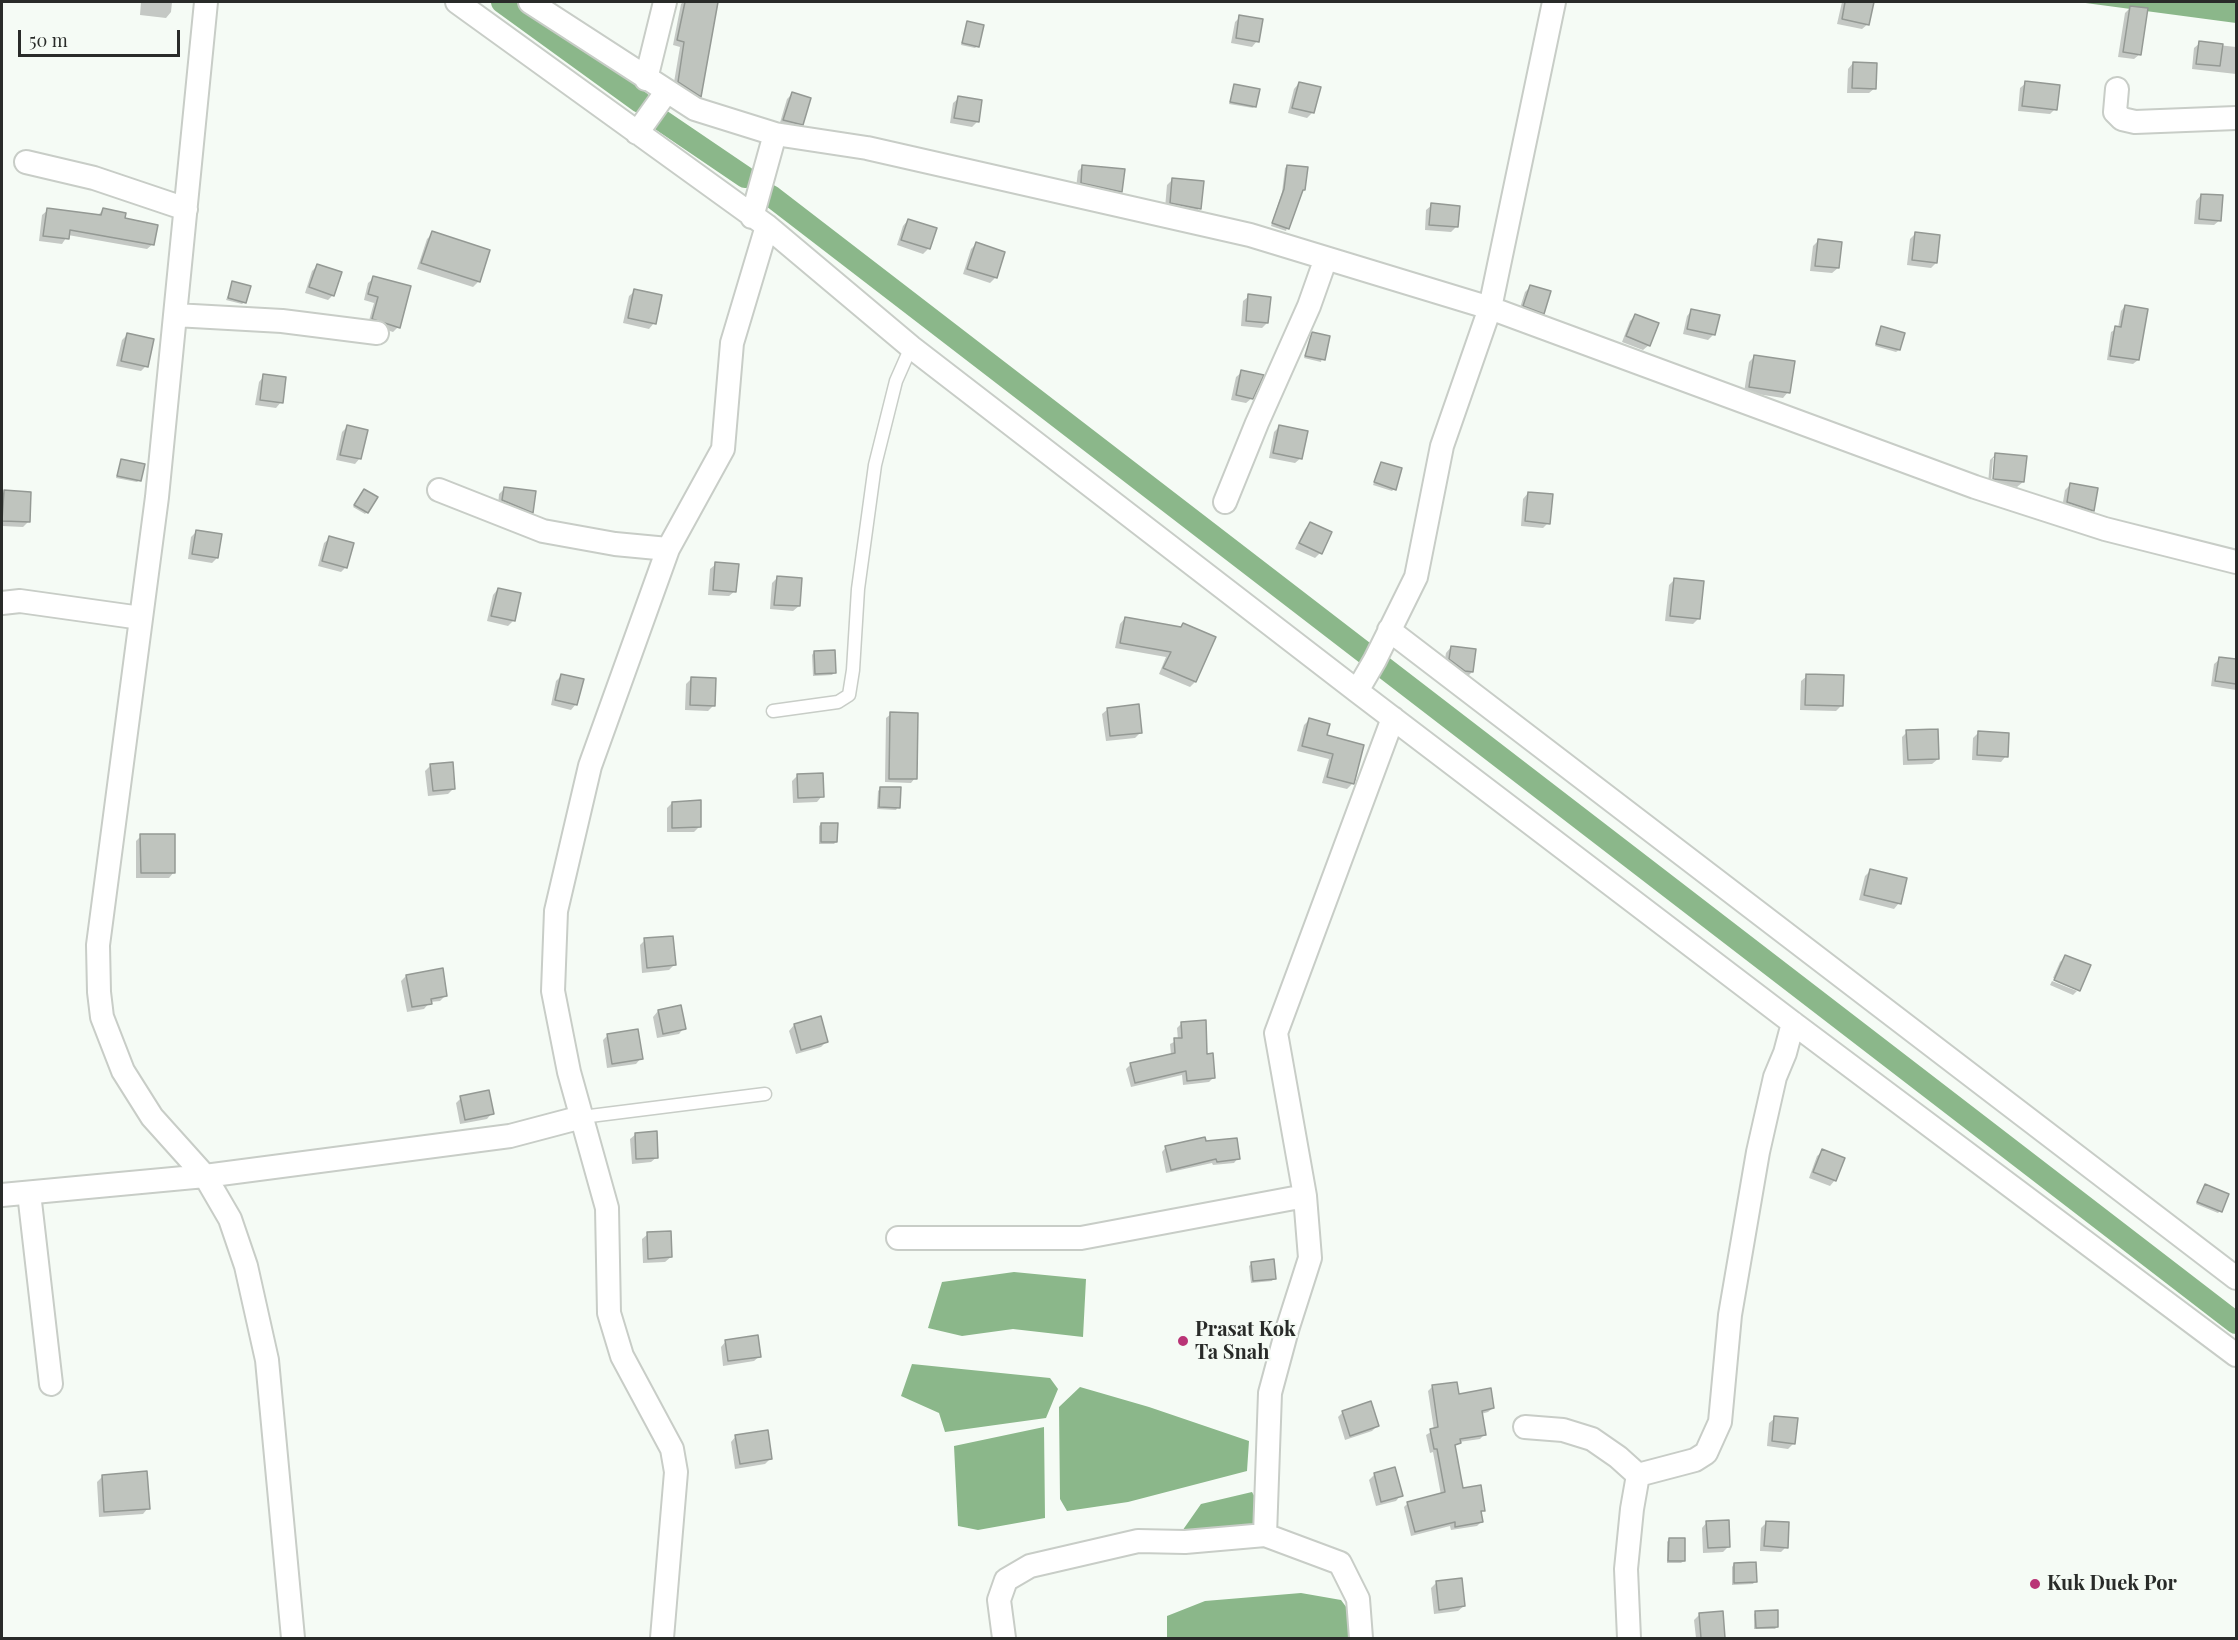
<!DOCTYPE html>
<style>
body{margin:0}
#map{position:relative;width:2238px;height:1640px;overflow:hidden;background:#f5fbf5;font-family:"Playfair Display",serif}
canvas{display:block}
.frame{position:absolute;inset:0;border:3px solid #292b29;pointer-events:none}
.scale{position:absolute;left:18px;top:30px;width:162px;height:27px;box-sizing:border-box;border:3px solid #292b29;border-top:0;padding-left:8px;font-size:18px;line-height:21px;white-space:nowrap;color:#292b29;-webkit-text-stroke:4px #f5fbf5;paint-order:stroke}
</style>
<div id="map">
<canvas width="2238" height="1640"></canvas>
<div class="frame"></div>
<div class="scale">50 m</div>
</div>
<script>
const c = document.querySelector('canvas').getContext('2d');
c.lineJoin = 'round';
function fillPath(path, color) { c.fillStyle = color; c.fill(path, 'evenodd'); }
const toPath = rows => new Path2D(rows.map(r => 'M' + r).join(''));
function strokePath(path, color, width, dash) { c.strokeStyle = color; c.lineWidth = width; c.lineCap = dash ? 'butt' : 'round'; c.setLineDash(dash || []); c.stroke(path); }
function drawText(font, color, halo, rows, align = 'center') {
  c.font = font + ' "Playfair Display",serif'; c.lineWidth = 4.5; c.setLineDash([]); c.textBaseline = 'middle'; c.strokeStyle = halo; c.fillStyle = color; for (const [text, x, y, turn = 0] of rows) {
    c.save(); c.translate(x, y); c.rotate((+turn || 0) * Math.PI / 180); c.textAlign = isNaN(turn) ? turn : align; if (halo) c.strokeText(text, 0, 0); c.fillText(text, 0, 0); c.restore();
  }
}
fillPath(toPath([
 [2078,2,2236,2,2236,23],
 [1014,1272,1086,1279,1083,1337,1013,1329,962,1336,928,1328,942,1282],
 [912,1364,1050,1378,1058,1389,1046,1418,945,1432,939,1413,901,1396],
 [1080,1387,1149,1407,1249,1441,1247,1471,1128,1502,1067,1511,1060,1499,1059,1407],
 [1044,1427,1045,1518,978,1530,958,1526,954,1446],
 [1252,1492,1263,1512,1254,1534,1180,1534,1201,1504],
 [1301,1593,1341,1600,1358,1623,1354,1638,1167,1638,1167,1616,1205,1601]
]), '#8bb78a');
fillPath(toPath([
 [141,2,172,2,171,12,166,18,140,15],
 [683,2,716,4,699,96,694,101,673,88,680,47,673,45,681,4],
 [1842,2,1873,2,1868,24,1862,29,1837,24],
 [2131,7,2140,54,2134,59,2118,57,2125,13],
 [1240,17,1257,41,1252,47,1231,43,1235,22],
 [967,23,978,46,975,48,961,45],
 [2200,43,2236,47,2236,74,2192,69,2194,48],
 [1853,63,1875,88,1869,93,1847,93,1848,69],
 [1299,83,1313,112,1307,118,1288,113,1294,89],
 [2026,83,2055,109,2050,114,2018,111,2020,88],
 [1235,86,1255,106,1253,108,1229,104],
 [792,94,802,124,796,129,779,126,787,99],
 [959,98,977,122,972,127,950,123,953,103],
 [1083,166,1121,192,1116,197,1076,188,1078,171],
 [1287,166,1301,192,1286,231,1271,226,1282,192,1285,168],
 [1172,180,1200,208,1194,213,1165,208,1167,185],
 [2201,195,2220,220,2214,225,2194,224,2196,201],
 [1432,205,1456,227,1451,232,1425,230,1426,210],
 [48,210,98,215,103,210,123,220,153,244,147,249,68,235,62,244,39,241,42,215],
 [908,220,929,248,923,254,897,245,903,226],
 [433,233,489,251,478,282,473,287,417,269,427,239],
 [1915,234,1936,263,1931,268,1907,265,1910,239],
 [1818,241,1838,268,1832,273,1810,271,1813,246],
 [976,244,996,277,990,283,963,274,971,249],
 [317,266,333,295,328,300,305,293,312,271],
 [374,278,398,327,393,332,368,324,374,303,364,300,368,283],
 [233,283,245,302,242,304,226,300],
 [1530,287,1543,313,1537,318,1519,311,1525,292],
 [635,291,654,323,649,329,623,323,629,296],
 [1249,296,1267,323,1262,328,1241,326,1243,301],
 [2125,306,2138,360,2133,364,2107,360,2111,332,2118,328,2121,311],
 [1692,310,1714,334,1708,340,1683,334,1687,316],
 [1635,316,1649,345,1643,350,1622,342,1630,321],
 [1882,328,1899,350,1896,352,1875,346],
 [1313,333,1328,337,1321,362,1304,358],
 [127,335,146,366,141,371,116,366,122,340],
 [1755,356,1788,392,1783,398,1744,392,1749,362],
 [1242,372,1252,398,1246,403,1231,400,1236,377],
 [264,376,281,402,276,408,255,405,259,382],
 [348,426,360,458,355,464,336,460,342,432],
 [1280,426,1301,458,1295,463,1269,458,1274,432],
 [1996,454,2023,482,2017,487,1994,484,1996,458,1993,458,1991,484,1988,484,1990,460],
 [121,460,140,480,137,482,116,478],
 [1381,463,1394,489,1392,491,1373,485],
 [2070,485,2093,511,2088,516,2062,508,2065,490],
 [505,488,532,512,526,517,498,506,499,494],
 [4,492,28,522,23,527,2,526,2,495],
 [362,493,367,512,365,514,353,507],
 [1528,493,1548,523,1543,528,1521,526,1523,499],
 [1310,524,1320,553,1315,558,1295,549,1305,529],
 [197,531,217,558,212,563,188,559,191,537],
 [330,538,346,567,341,572,318,566,324,543],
 [716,564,735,591,729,596,708,595,710,569],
 [777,578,799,606,793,611,770,609,772,583],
 [1674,580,1699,618,1693,624,1665,621,1669,585],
 [498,589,514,620,508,626,487,621,493,595],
 [1125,618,1214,638,1195,682,1190,687,1159,674,1166,657,1115,648,1120,624],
 [1451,647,1472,672,1467,677,1444,665,1446,653],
 [814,652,834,673,832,675,813,676,812,655],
 [2220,659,2236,661,2236,690,2211,686,2214,664],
 [562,675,576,704,571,710,551,705,556,681],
 [1807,676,1841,706,1836,711,1800,710,1801,681],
 [691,679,713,706,708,711,685,710,686,684],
 [1108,709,1141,732,1135,738,1106,741,1102,714],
 [891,714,915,778,911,783,885,782,886,718],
 [1309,720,1325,736,1362,746,1352,784,1347,789,1322,783,1329,759,1297,751,1304,725],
 [1907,732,1938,759,1932,764,1903,765,1902,737],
 [1979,732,2006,756,2001,762,1972,760,1973,738],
 [431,765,453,789,448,794,428,796,425,771],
 [797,776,822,796,817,802,793,803,792,781],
 [880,789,898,807,896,810,877,809,878,791],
 [672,803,700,826,694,832,667,832,667,808],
 [821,824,836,842,834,844,819,844,819,826],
 [141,836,174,872,169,878,136,878,136,841],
 [1870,871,1899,903,1894,909,1859,900,1865,876],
 [645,940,675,964,669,970,642,973,640,945],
 [2065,957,2078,988,2053,978,2060,962],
 [406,976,446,995,440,1001,430,1002,424,1009,407,1012,401,981],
 [2052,981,2077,991,2073,995,2050,985],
 [658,1011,684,1028,679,1034,657,1038,653,1017],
 [820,1018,827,1041,821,1047,796,1054,789,1031,794,1025],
 [1182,1023,1206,1055,1214,1077,1209,1082,1183,1085,1182,1075,1131,1087,1126,1069,1131,1064,1171,1055,1170,1044,1178,1040,1177,1028],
 [608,1035,641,1058,636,1064,607,1068,603,1040],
 [461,1098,492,1113,487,1119,460,1124,456,1103],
 [636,1134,657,1157,651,1162,632,1164,630,1139],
 [1205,1143,1238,1158,1234,1163,1213,1165,1212,1163,1166,1173,1162,1152,1166,1147],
 [1823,1151,1835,1180,1830,1186,1809,1178,1817,1156],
 [2205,1185,2220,1211,2218,1213,2196,1204],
 [648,1234,671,1257,665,1262,643,1263,642,1239],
 [1252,1263,1274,1278,1272,1281,1251,1283,1249,1266],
 [726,1341,760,1356,754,1361,723,1366,721,1347],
 [1433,1386,1493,1408,1488,1412,1481,1414,1485,1434,1480,1439,1459,1442,1454,1447,1462,1490,1483,1510,1480,1513,1482,1521,1477,1526,1451,1530,1450,1526,1411,1536,1404,1507,1408,1503,1441,1495,1433,1452,1430,1453,1426,1435,1434,1430,1428,1391],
 [1343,1412,1377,1426,1372,1431,1345,1440,1338,1417],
 [1775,1418,1794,1443,1788,1449,1767,1446,1769,1423],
 [736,1436,771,1458,765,1464,735,1469,731,1442],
 [1394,1469,1401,1495,1396,1501,1376,1506,1369,1480,1374,1475],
 [102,1477,148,1508,143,1514,99,1517,97,1482],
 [1707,1522,1728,1547,1723,1552,1703,1553,1702,1528],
 [1767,1522,1786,1547,1781,1552,1760,1551,1761,1528],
 [1669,1539,1684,1561,1681,1563,1667,1563,1667,1542],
 [1734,1564,1755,1581,1753,1584,1732,1585,1732,1567],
 [1436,1583,1464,1606,1458,1611,1434,1614,1431,1588],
 [1756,1612,1777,1627,1775,1629,1754,1629,1754,1614],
 [1700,1614,1724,1637,1723,1638,1696,1638,1694,1620]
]), '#0003');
strokePath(toPath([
 [502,2,640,102],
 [661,120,745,177],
 [771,196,2236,1323]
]), '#8bb78a', 22);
const building = toPath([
 [685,2,718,2,701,97,678,82,684,42,677,40,685,2],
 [1845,2,1874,2,1869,25,1842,19,1845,2],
 [2130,6,2148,8,2141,55,2123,52,2130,6],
 [1239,15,1263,19,1259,42,1236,38,1239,15],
 [967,21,984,25,979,47,962,43,967,21],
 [2199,41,2223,44,2220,66,2196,64,2199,41],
 [1853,62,1877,63,1876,89,1852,88,1853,62],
 [2025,81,2060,85,2057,110,2022,106,2025,81],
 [1299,82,1321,87,1314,113,1292,108,1299,82],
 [1234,84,1260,89,1256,107,1230,102,1234,84],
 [792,92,811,98,803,125,783,120,792,92],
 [958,96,982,100,979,122,954,118,958,96],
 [1082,165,1125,169,1122,192,1081,183,1082,165],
 [1287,165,1308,167,1305,190,1303,190,1289,229,1272,223,1284,189,1287,165],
 [1172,178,1204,181,1201,209,1170,203,1172,178],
 [2201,194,2223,195,2221,221,2199,219,2201,194],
 [1431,203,1460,206,1458,227,1429,225,1431,203],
 [47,208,101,215,103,208,126,213,125,218,158,225,154,245,70,230,69,239,43,236,47,208],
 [908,219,937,228,930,249,901,240,908,219],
 [432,231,490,250,480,282,421,263,432,231],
 [1915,232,1940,235,1937,263,1912,260,1915,232],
 [1818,239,1842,242,1839,268,1815,266,1818,239],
 [976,242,1005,252,997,278,967,269,976,242],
 [317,264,342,272,334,296,309,287,317,264],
 [373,276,411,286,400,328,372,319,378,297,368,294,373,276],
 [232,281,251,286,246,303,228,298,232,281],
 [1530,285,1551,291,1544,314,1523,306,1530,285],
 [634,289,662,295,656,324,628,318,634,289],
 [1248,294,1271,297,1268,323,1246,321,1248,294],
 [2125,305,2148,309,2139,360,2110,356,2115,326,2121,327,2125,305],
 [1691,309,1720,315,1715,335,1687,329,1691,309],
 [1635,314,1659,323,1650,346,1626,336,1635,314],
 [1881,326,1905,333,1900,350,1876,344,1881,326],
 [1312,332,1330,336,1325,360,1305,356,1312,332],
 [127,333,154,339,148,367,121,361,127,333],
 [1754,355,1795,361,1790,393,1749,387,1754,355],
 [1241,370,1264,375,1253,399,1236,395,1241,370],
 [263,374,286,377,283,403,260,400,263,374],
 [347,425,368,430,361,459,340,455,347,425],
 [1279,425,1308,431,1302,459,1273,453,1279,425],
 [1995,453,2027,456,2024,482,1993,479,1995,453],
 [121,459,145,464,141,481,117,476,121,459],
 [1381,462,1402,468,1396,490,1374,482,1381,462],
 [2070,483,2098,488,2094,511,2067,502,2070,483],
 [504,487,536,491,533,513,502,500,504,487],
 [364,489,378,497,368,513,354,505,364,489],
 [4,490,31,492,30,522,2,521,4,490],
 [1528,492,1553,494,1550,524,1525,521,1528,492],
 [1310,522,1332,532,1322,554,1299,543,1310,522],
 [196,530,222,534,218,558,192,554,196,530],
 [329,536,354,543,347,568,322,561,329,536],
 [715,562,739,564,736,592,713,590,715,562],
 [777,576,802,578,800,606,774,605,777,576],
 [1674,578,1704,581,1700,619,1670,616,1674,578],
 [498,588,521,593,515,621,491,616,498,588],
 [1125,617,1181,627,1183,623,1216,637,1196,682,1163,668,1171,652,1120,643,1125,617],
 [1451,646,1476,649,1473,672,1465,671,1449,659,1451,646],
 [835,650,836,673,815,674,814,651,835,650],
 [2219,657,2236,659,2236,684,2215,681,2219,657],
 [561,674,584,679,577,705,555,700,561,674],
 [1806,674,1844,675,1843,706,1805,705,1806,674],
 [691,677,716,678,715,706,690,705,691,677],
 [1139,704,1142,733,1110,736,1107,708,1139,704],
 [890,712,918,713,917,779,889,779,890,712],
 [1309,718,1330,724,1327,735,1364,745,1354,784,1327,777,1333,754,1302,746,1309,718],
 [1938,729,1939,759,1908,760,1906,730,1938,729],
 [1978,731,2009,733,2008,757,1977,755,1978,731],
 [453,762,455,789,433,791,430,764,453,762],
 [823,773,824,797,798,798,797,774,823,773],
 [880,787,901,787,900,808,879,807,880,787],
 [701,800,701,827,672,828,672,802,701,800],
 [821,823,838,823,837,842,821,842,821,823],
 [140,834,175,834,175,873,141,873,140,834],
 [1870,869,1907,878,1901,904,1864,895,1870,869],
 [673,936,676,965,647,968,644,938,673,936],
 [2065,955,2091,965,2080,991,2054,980,2065,955],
 [443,968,447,996,431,999,432,1004,412,1007,406,975,443,968],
 [681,1005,686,1029,663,1034,658,1010,681,1005],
 [821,1016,828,1042,801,1050,794,1024,821,1016],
 [1206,1020,1207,1054,1213,1053,1215,1078,1187,1081,1186,1071,1135,1083,1130,1063,1175,1053,1174,1038,1182,1038,1181,1022,1206,1020],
 [638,1029,643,1059,612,1064,607,1034,638,1029],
 [489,1090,494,1114,465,1120,460,1096,489,1090],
 [657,1131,658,1158,636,1159,635,1133,657,1131],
 [1205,1137,1206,1141,1237,1138,1240,1159,1217,1162,1216,1159,1171,1170,1165,1146,1205,1137],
 [1822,1149,1845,1158,1836,1181,1813,1172,1822,1149],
 [2205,1184,2229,1194,2222,1212,2197,1202,2205,1184],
 [671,1231,672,1257,648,1259,647,1232,671,1231],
 [1274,1259,1276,1279,1253,1281,1251,1262,1274,1259],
 [758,1335,761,1357,728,1361,725,1340,758,1335],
 [1457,1382,1459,1394,1491,1388,1494,1408,1482,1411,1486,1435,1460,1439,1461,1443,1455,1445,1463,1488,1481,1485,1485,1511,1481,1511,1483,1522,1455,1527,1455,1522,1415,1532,1407,1502,1445,1492,1437,1449,1434,1449,1430,1429,1438,1427,1432,1385,1457,1382],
 [1371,1401,1379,1426,1350,1436,1342,1411,1371,1401],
 [1774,1416,1798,1418,1795,1444,1772,1441,1774,1416],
 [768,1430,772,1459,740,1464,735,1435,768,1430],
 [1395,1467,1403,1496,1381,1502,1374,1473,1395,1467],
 [147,1471,150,1509,104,1512,102,1475,147,1471],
 [1729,1520,1730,1547,1708,1548,1706,1521,1729,1520],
 [1766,1521,1789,1522,1788,1548,1764,1546,1766,1521],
 [1669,1538,1685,1538,1685,1561,1668,1561,1669,1538],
 [1756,1562,1757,1582,1734,1583,1734,1563,1756,1562],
 [1462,1578,1465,1606,1439,1610,1436,1581,1462,1578],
 [1778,1610,1778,1627,1756,1628,1755,1611,1778,1610],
 [1723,1611,1725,1638,1701,1638,1699,1613,1723,1611]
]);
fillPath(building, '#bfc4be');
strokePath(building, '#949994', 1.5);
const service = toPath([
 [773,711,838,702,849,695,853,670,858,589,875,465,896,381,911,347],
 [582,1117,765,1094]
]);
const minor = toPath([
 [206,2,157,497,98,945,99,992,102,1017,123,1071,152,1117,205,1176,230,1219,246,1266,267,1360,293,1638],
 [457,2,767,226,911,347,1357,691,1793,1023,2236,1355],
 [530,2,695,109,775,134,867,148,1250,235,1490,308,1975,487,2105,529,2236,562],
 [646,79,665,2],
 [2117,89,2115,112,2122,119,2135,122,2236,118],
 [637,133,667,91],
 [26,162,94,178,186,209],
 [752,217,775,134],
 [175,315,282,321,377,333],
 [439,490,543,531,615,544,668,549],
 [1225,502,1257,423,1309,306,1326,258],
 [2,603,20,601,141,618],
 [1389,630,2236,1278],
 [1357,691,1375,660,1416,577,1442,446,1490,308,1554,2],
 [29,1193,51,1384],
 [2,1195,205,1176,510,1136,582,1117],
 [898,1238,1081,1238,1305,1196],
 [1525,1427,1563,1430,1592,1439,1618,1457,1638,1475],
 [662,1638,676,1472,672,1449,622,1356,609,1313,607,1208,569,1072,553,991,556,911,590,766,668,549,723,449,732,343,767,226],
 [1004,1638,999,1600,1006,1580,1030,1566,1138,1541,1185,1542,1265,1535],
 [1361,1638,1358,1599,1340,1563,1265,1535,1270,1393,1287,1330,1310,1258,1305,1196,1276,1033,1393,718],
 [1629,1638,1626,1569,1632,1509,1638,1475,1695,1460,1706,1453,1720,1422,1730,1315,1758,1152,1775,1077,1785,1053,1793,1023]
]);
strokePath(service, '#c8cdc7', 15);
strokePath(minor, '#c8cdc7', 26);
strokePath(service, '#fff', 12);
strokePath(minor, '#fff', 22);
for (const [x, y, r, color] of [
 [1183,1341,6,"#b93476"],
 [2035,1584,6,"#b93476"]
]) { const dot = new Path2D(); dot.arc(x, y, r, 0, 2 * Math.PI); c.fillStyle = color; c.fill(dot); strokePath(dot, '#f5fbf5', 2); }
drawText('bold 20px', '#292b29', '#f5fbf5', [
 ["Prasat Kok",1195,1330],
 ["Ta Snah",1195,1353],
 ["Kuk Duek Por",2047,1584]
], 'left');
</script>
